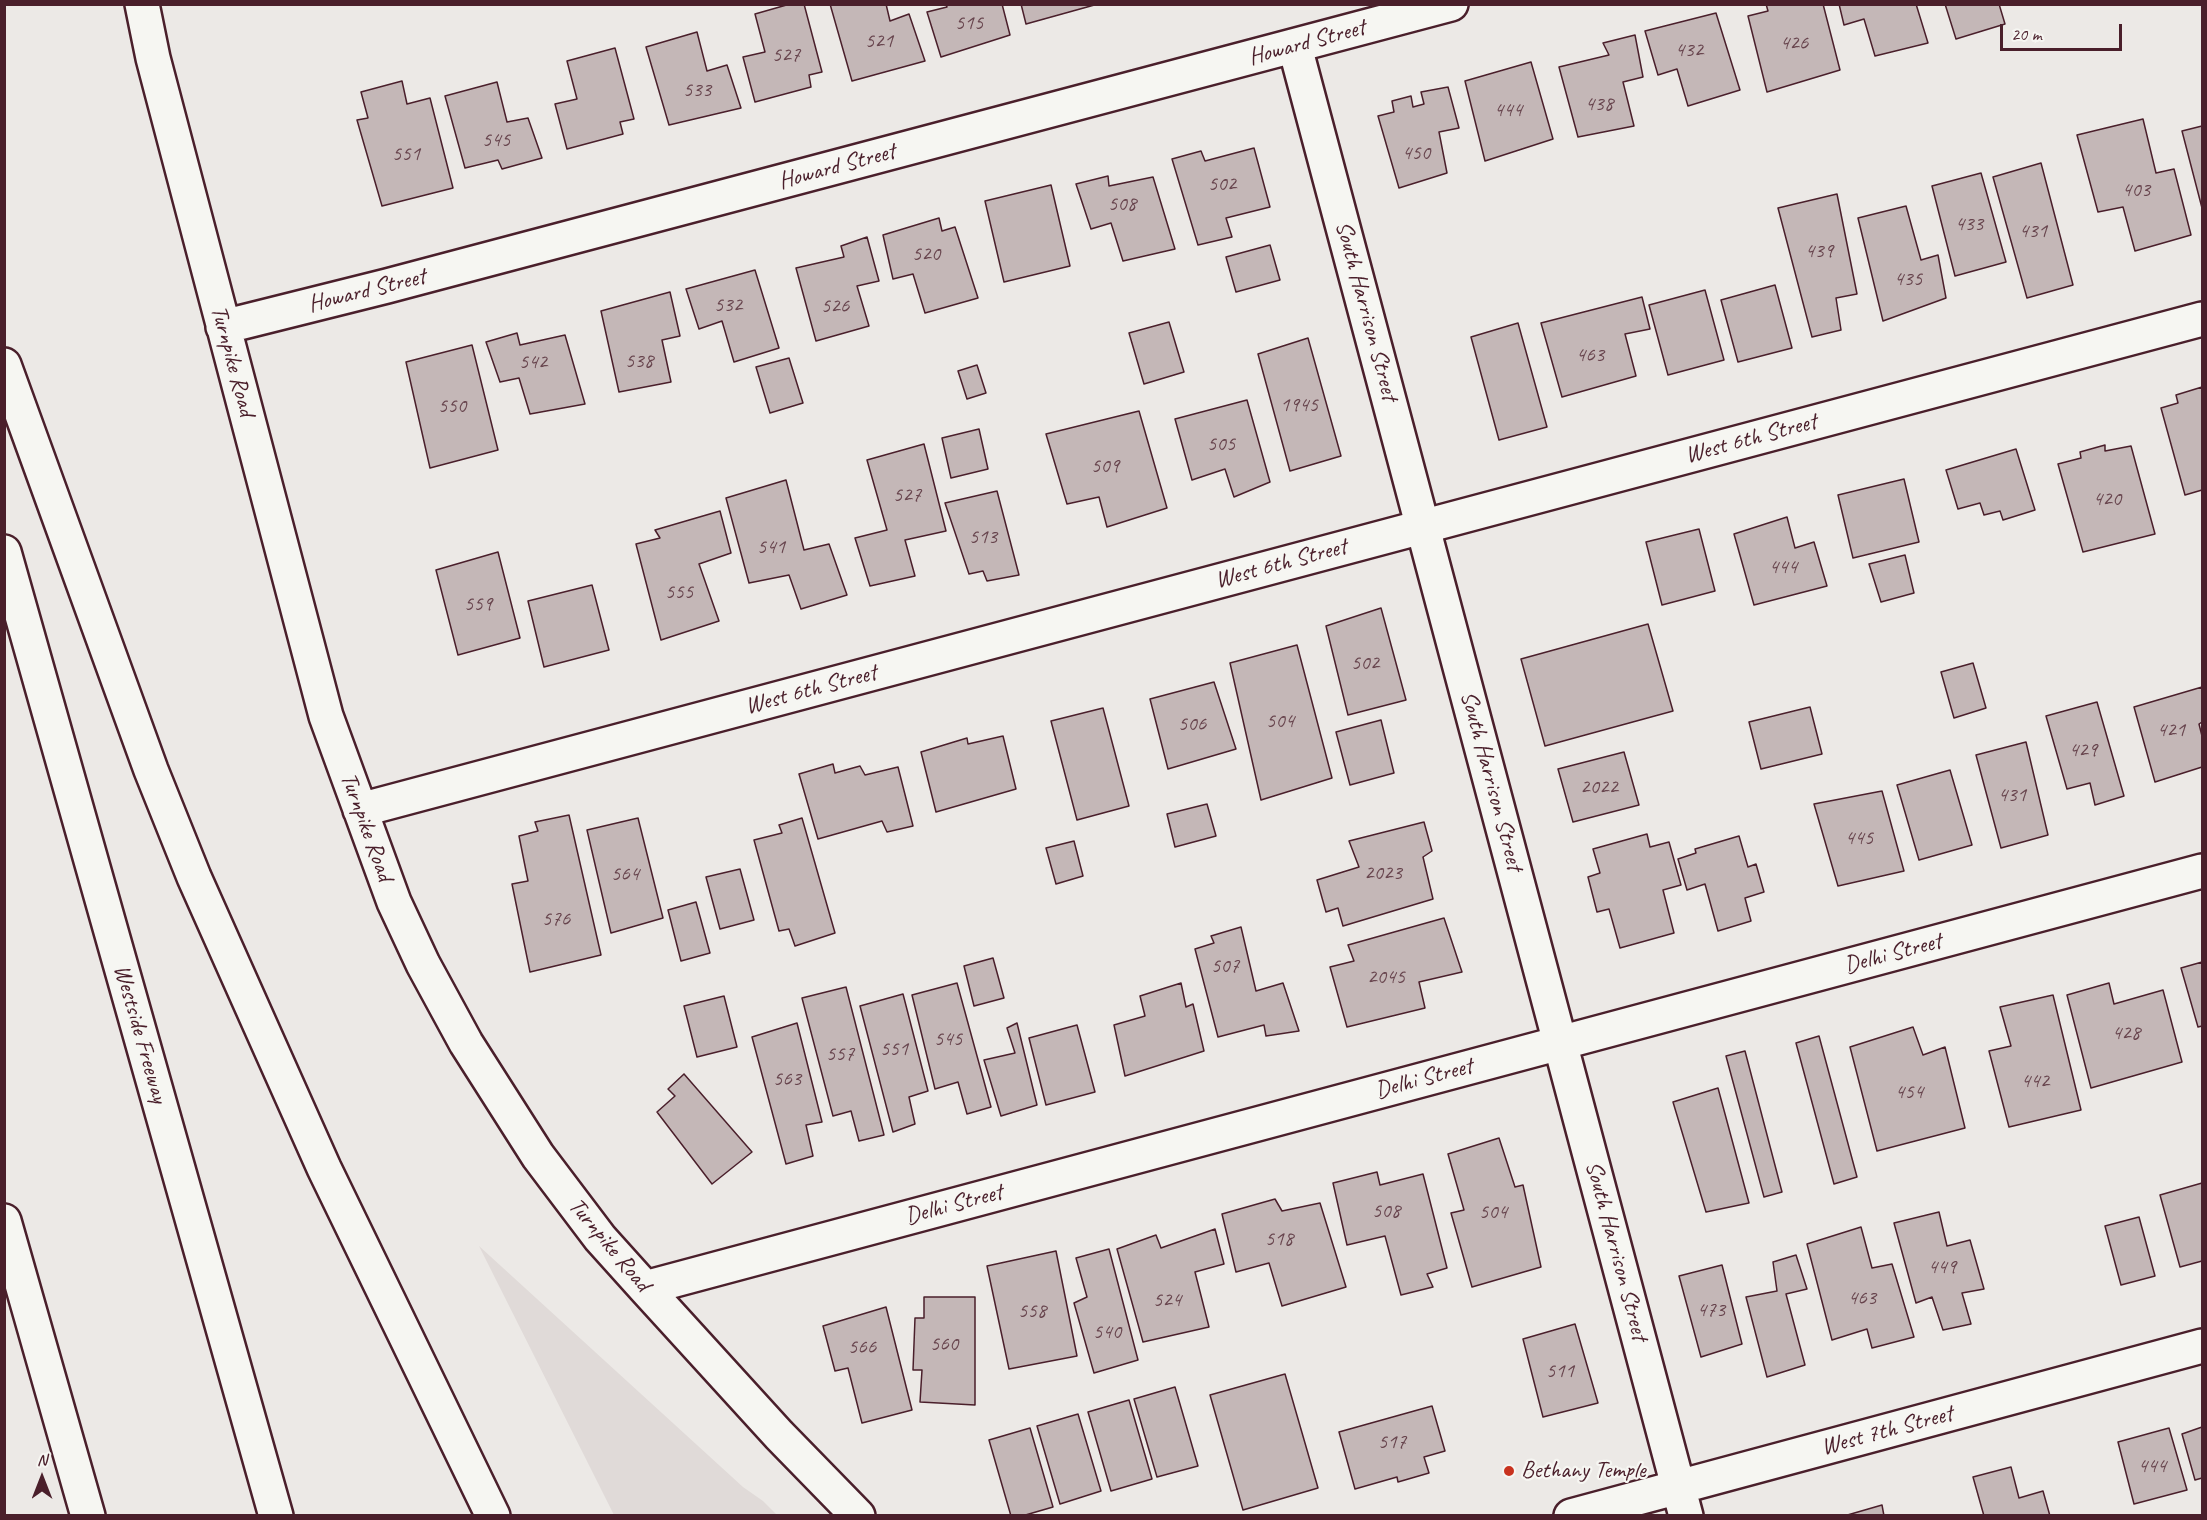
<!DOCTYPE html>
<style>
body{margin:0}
#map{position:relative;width:2207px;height:1520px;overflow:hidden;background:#ece9e6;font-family:Caveat,sans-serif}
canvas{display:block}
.frame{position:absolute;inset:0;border:6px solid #4a1f2b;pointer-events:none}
.north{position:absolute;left:12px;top:1448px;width:60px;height:60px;-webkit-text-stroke:4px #f6f6f2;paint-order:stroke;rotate:0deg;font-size:16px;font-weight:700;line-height:24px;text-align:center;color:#4a1f2b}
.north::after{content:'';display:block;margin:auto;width:21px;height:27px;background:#4a1f2b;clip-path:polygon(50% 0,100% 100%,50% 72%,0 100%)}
.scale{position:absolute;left:2000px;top:24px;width:122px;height:27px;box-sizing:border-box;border:3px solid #4a1f2b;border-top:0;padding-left:8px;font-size:18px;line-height:21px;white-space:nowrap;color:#4a1f2b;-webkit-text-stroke:4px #f6f6f2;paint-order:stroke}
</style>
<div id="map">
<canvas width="2207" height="1520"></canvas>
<div class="frame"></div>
<div class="north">N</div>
<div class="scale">20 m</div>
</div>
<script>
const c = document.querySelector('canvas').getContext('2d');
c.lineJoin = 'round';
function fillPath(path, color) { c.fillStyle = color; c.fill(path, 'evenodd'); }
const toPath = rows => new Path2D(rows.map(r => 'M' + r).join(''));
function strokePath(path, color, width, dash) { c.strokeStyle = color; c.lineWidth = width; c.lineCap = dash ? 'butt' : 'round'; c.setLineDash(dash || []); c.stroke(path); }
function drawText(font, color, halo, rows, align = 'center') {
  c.font = font + ' Caveat,sans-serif'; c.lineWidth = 4.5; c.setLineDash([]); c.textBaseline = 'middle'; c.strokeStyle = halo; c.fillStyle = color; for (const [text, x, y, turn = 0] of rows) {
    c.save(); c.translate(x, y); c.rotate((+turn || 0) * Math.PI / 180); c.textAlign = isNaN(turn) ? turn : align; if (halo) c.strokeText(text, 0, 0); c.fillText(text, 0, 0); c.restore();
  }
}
fillPath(toPath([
 [479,1246,743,1487,763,1501,777,1515,614,1515]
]), '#e0dad8');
const building = toPath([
 [790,4,804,4,822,72,809,75,811,87,755,102,743,57,765,52,755,14,790,4],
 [830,4,886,4,890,21,909,14,925,61,852,81,830,4],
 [946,4,1002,4,1010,35,941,57,927,12,947,7,946,4],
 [1021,4,1098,4,1026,24,1021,4],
 [1766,4,1823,4,1840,70,1767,92,1748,16,1768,11,1766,4],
 [1839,4,1916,4,1928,43,1875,56,1864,19,1844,25,1839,4],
 [1945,4,1999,4,2005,24,1956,39,1945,4],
 [1716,13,1740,90,1688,106,1677,69,1658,75,1645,31,1716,13],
 [697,32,707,71,727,65,741,108,669,125,646,47,697,32],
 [1635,35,1643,77,1623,82,1634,126,1578,137,1559,67,1609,55,1603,43,1635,35],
 [615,48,634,119,620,122,623,134,567,149,555,104,577,99,567,61,615,48],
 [1531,62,1553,139,1485,161,1465,81,1531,62],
 [402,81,407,104,430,98,453,188,382,206,357,120,368,118,361,92,402,81],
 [497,82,507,122,528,118,542,158,502,169,498,160,465,168,445,96,497,82],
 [1448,87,1459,128,1439,132,1447,173,1399,188,1378,116,1394,112,1392,101,1411,96,1413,107,1424,104,1421,92,1448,87],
 [2143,119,2156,173,2174,169,2191,235,2135,251,2123,207,2098,212,2077,135,2143,119],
 [2202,126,2202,208,2182,131,2202,126],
 [1254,148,1270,207,1226,218,1232,237,1198,245,1172,159,1201,151,1205,161,1254,148],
 [2041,163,2073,285,2027,298,1993,177,2041,163],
 [1981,173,2006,262,1955,276,1932,186,1981,173],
 [1108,176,1109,186,1153,177,1175,249,1123,261,1111,223,1091,229,1076,184,1108,176],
 [1051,185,1070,266,1004,282,985,201,1051,185],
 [1837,194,1857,294,1836,298,1841,330,1812,337,1778,208,1837,194],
 [1906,206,1921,260,1938,255,1946,298,1883,321,1858,218,1906,206],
 [939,218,942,231,955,227,978,298,925,313,913,274,893,279,883,235,939,218],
 [867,237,879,281,857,286,869,326,816,341,796,268,844,257,841,246,867,237],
 [1270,245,1280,280,1236,292,1226,257,1270,245],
 [755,270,779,348,734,362,722,321,699,329,686,289,755,270],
 [1775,285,1792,348,1738,362,1721,300,1775,285],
 [1705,290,1724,360,1668,375,1649,305,1705,290],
 [670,292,680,336,662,340,671,382,619,392,601,311,670,292],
 [1642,297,1650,329,1625,334,1636,376,1562,397,1541,323,1642,297],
 [1169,322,1184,372,1144,384,1129,333,1169,322],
 [1518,323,1547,427,1499,440,1471,337,1518,323],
 [517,333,520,345,565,335,585,404,530,414,519,378,500,382,486,342,517,333],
 [1308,338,1341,456,1290,471,1258,354,1308,338],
 [472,345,498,450,430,468,406,362,472,345],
 [789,358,803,403,770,413,756,367,789,358],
 [977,365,986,393,967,399,958,371,977,365],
 [2202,387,2202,490,2185,495,2161,408,2178,403,2176,395,2202,387],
 [1247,400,1270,482,1234,497,1225,469,1192,480,1175,419,1247,400],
 [1139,411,1167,508,1107,527,1099,497,1067,504,1046,434,1139,411],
 [979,429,988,469,951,478,942,438,979,429],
 [924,444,946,531,905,540,915,576,870,586,855,538,887,530,867,460,924,444],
 [2105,445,2105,451,2131,446,2155,534,2083,552,2058,464,2081,458,2080,452,2105,445],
 [2016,449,2035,510,2003,520,2000,511,1984,515,1980,503,1958,509,1946,470,2016,449],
 [1904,479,1919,542,1853,558,1838,495,1904,479],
 [786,480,804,550,829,544,847,595,801,609,789,575,749,583,726,498,786,480],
 [997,491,1019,575,987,581,983,571,969,574,945,503,997,491],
 [720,511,731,553,699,564,719,621,661,640,636,544,660,538,655,530,720,511],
 [1787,517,1795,548,1814,542,1827,586,1754,605,1734,534,1787,517],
 [1699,529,1715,591,1662,605,1646,542,1699,529],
 [498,552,520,638,458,655,436,570,498,552],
 [1905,555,1914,593,1881,602,1869,564,1905,555],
 [592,585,609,650,544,667,528,601,592,585],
 [1381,608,1406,700,1348,715,1326,626,1381,608],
 [1648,624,1673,711,1545,746,1521,659,1648,624],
 [1297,645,1332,778,1261,800,1230,663,1297,645],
 [1973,663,1986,708,1954,718,1941,672,1973,663],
 [1214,682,1236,749,1168,769,1150,699,1214,682],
 [2202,687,2202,722,2199,724,2202,736,2202,767,2155,782,2134,707,2202,687],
 [2097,702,2124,796,2095,805,2090,783,2067,789,2046,716,2097,702],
 [1810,707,1822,754,1761,769,1749,722,1810,707],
 [1103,708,1129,806,1077,820,1051,721,1103,708],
 [1381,720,1394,773,1350,785,1336,732,1381,720],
 [1003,736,1016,789,936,812,921,752,967,738,968,744,1003,736],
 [2026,742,2048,835,2001,848,1976,755,2026,742],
 [1624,752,1639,805,1573,822,1558,769,1624,752],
 [833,764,835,773,860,766,865,775,898,767,913,826,887,832,882,821,818,839,799,774,833,764],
 [1950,770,1972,845,1919,860,1897,785,1950,770],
 [1882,791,1904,871,1838,886,1814,804,1882,791],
 [1207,804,1216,836,1175,847,1167,814,1207,804],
 [569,815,601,955,530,972,512,884,528,881,519,836,538,831,535,822,569,815],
 [638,818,663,918,611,933,587,830,638,818],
 [802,818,835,933,795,946,789,929,779,931,754,840,782,833,779,825,802,818],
 [1424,822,1432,851,1423,857,1433,899,1343,926,1338,908,1326,912,1317,880,1359,867,1349,841,1424,822],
 [1647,834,1650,847,1669,842,1681,885,1663,890,1674,933,1620,948,1609,909,1597,912,1588,877,1600,873,1593,849,1647,834],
 [1739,836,1748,867,1756,864,1764,892,1745,898,1751,921,1718,931,1705,884,1687,890,1678,859,1696,853,1695,849,1739,836],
 [1074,841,1083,876,1056,884,1046,848,1074,841],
 [740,869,754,920,720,929,706,877,740,869],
 [696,902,710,953,681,961,668,910,696,902],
 [1444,918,1462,972,1419,982,1425,1008,1347,1027,1330,967,1354,961,1348,945,1444,918],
 [1241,927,1256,991,1283,983,1299,1031,1266,1036,1264,1025,1218,1037,1195,949,1214,943,1211,936,1241,927],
 [993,958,1004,998,974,1006,964,966,993,958],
 [2202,962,2202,1026,2198,1027,2181,968,2202,962],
 [957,983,991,1107,967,1114,958,1082,935,1089,912,995,957,983],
 [1181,983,1186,1007,1193,1004,1204,1051,1125,1076,1114,1025,1145,1016,1140,996,1181,983],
 [2109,983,2114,1004,2163,990,2182,1062,2091,1088,2067,995,2109,983],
 [846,987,884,1135,859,1141,851,1111,833,1116,802,998,846,987],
 [903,994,928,1091,909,1097,915,1124,893,1132,860,1006,903,994],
 [2053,995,2081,1110,2009,1127,1989,1051,2011,1046,2000,1007,2053,995],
 [724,996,737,1047,697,1057,684,1006,724,996],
 [797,1023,822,1122,806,1125,813,1156,786,1164,752,1037,797,1023],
 [1017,1023,1037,1105,1001,1116,984,1060,1015,1053,1007,1028,1017,1023],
 [1077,1025,1095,1092,1046,1105,1029,1038,1077,1025],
 [1913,1027,1923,1055,1945,1047,1965,1128,1877,1151,1850,1047,1913,1027],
 [1819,1036,1857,1177,1834,1184,1796,1043,1819,1036],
 [1745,1051,1782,1192,1764,1197,1726,1056,1745,1051],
 [684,1074,752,1152,712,1184,657,1112,675,1096,668,1089,684,1074],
 [1718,1088,1749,1203,1706,1212,1673,1102,1718,1088],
 [1499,1138,1515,1187,1523,1185,1541,1267,1472,1287,1451,1213,1464,1210,1448,1154,1499,1138],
 [1377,1172,1380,1185,1423,1174,1447,1268,1427,1274,1433,1287,1401,1295,1385,1236,1347,1245,1333,1183,1377,1172],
 [2202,1183,2202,1261,2180,1267,2160,1195,2202,1183],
 [1275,1199,1282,1211,1320,1203,1346,1287,1282,1306,1269,1263,1236,1272,1222,1214,1275,1199],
 [1939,1212,1947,1246,1970,1240,1984,1289,1962,1293,1971,1324,1943,1330,1932,1297,1916,1303,1894,1223,1939,1212],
 [2139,1217,2155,1276,2121,1285,2105,1226,2139,1217],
 [1861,1227,1872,1268,1892,1264,1914,1337,1872,1348,1867,1329,1832,1340,1807,1244,1861,1227],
 [1215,1229,1224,1264,1195,1272,1209,1327,1143,1342,1117,1249,1156,1235,1161,1248,1215,1229],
 [1109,1249,1138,1360,1094,1373,1074,1303,1087,1297,1076,1258,1109,1249],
 [1056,1251,1077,1356,1009,1369,987,1266,1056,1251],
 [1796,1255,1807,1289,1786,1294,1805,1365,1767,1377,1746,1297,1777,1291,1773,1262,1796,1255],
 [1722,1265,1742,1344,1701,1357,1679,1276,1722,1265],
 [924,1297,975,1297,975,1405,920,1402,922,1370,913,1370,915,1318,924,1318,924,1297],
 [886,1307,912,1410,862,1423,848,1368,835,1371,823,1326,886,1307],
 [1575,1324,1598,1403,1543,1417,1523,1339,1575,1324],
 [1285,1374,1318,1488,1243,1510,1210,1395,1285,1374],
 [1175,1387,1198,1466,1157,1477,1134,1399,1175,1387],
 [1129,1400,1152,1479,1111,1491,1088,1412,1129,1400],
 [1432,1406,1445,1451,1424,1457,1429,1473,1398,1482,1397,1477,1355,1489,1339,1432,1432,1406],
 [1078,1414,1101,1491,1060,1504,1037,1426,1078,1414],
 [2202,1427,2202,1478,2195,1480,2182,1434,2202,1427],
 [1030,1428,1053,1507,1022,1516,1011,1516,989,1440,1030,1428],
 [2169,1428,2187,1490,2134,1504,2118,1442,2169,1428],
 [2011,1467,2019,1498,2043,1491,2050,1516,1984,1516,1973,1477,2011,1467],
 [1882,1505,1884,1516,1844,1516,1882,1505]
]);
fillPath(building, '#c4b7b7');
strokePath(building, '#4a1f2b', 1.5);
const minor = toPath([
 [142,4,153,58,326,716,394,902,423,964,466,1043,538,1156,600,1238,645,1288,779,1435,858,1516],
 [1295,47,1686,1516],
 [223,327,387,286,1451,4],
 [360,810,2202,319],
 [645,1288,2202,871],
 [1571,1516,2202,1346]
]);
const highway = toPath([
 [4,365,151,770,194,877,324,1168,493,1516],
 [4,552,276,1516],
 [4,1221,88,1516]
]);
strokePath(minor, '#4a1f2b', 38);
strokePath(highway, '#4a1f2b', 38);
strokePath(minor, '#f6f6f2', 33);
strokePath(highway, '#f6f6f2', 33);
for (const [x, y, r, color] of [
 [1509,1471,6,"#c8321e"]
]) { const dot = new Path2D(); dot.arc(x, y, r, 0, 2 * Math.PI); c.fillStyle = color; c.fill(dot); strokePath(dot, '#f6f6f2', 2); }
drawText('21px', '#68454e', null, [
 ["515",969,23],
 ["521",879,41],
 ["426",1794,43],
 ["432",1689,50],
 ["527",786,55],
 ["533",697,90],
 ["438",1599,104],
 ["444",1508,110],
 ["545",496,140],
 ["450",1416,153],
 ["551",406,154],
 ["502",1222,184],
 ["403",2136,190],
 ["508",1122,204],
 ["433",1969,224],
 ["431",2033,231],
 ["439",1819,251],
 ["520",926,254],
 ["435",1908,279],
 ["532",728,305],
 ["526",835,306],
 ["463",1590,355],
 ["538",639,361],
 ["542",533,362],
 ["1945",1299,405],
 ["550",452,406],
 ["505",1221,444],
 ["509",1105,466],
 ["527",907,495],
 ["420",2107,499],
 ["513",983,537],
 ["541",771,547],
 ["444",1783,567],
 ["555",679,592],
 ["559",478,604],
 ["502",1365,663],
 ["504",1280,721],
 ["506",1192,724],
 ["421",2171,730],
 ["429",2083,750],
 ["2022",1599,787],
 ["431",2012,795],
 ["445",1859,838],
 ["2023",1383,873],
 ["564",625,874],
 ["576",556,919],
 ["507",1225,966],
 ["2045",1386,977],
 ["428",2126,1033],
 ["545",948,1039],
 ["551",894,1049],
 ["557",840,1054],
 ["563",787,1079],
 ["442",2035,1081],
 ["454",1909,1092],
 ["508",1386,1211],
 ["504",1493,1212],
 ["518",1279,1239],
 ["449",1942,1267],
 ["463",1862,1298],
 ["524",1167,1300],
 ["473",1711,1310],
 ["558",1032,1311],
 ["540",1107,1332],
 ["560",944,1344],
 ["566",862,1347],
 ["511",1560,1371],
 ["517",1392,1442],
 ["444",2152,1466]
]);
drawText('24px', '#4a1f2b', '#f6f6f2', [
 ["Howard Street",1307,43,-15],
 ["Howard Street",837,167,-15],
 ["Howard Street",367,291,-14],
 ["South Harrison Street",1366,311,75],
 ["Turnpike Road",232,361,75],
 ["West 6th Street",1751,439,-15],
 ["West 6th Street",1281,564,-15],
 ["West 6th Street",811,690,-15],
 ["South Harrison Street",1491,781,75],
 ["Turnpike Road",366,827,70],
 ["Delhi Street",1893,954,-15],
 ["Westside Freeway",140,1034,74],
 ["Delhi Street",1424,1079,-15],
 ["Delhi Street",954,1205,-15],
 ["Turnpike Road",609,1245,50],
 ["South Harrison Street",1616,1251,75],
 ["West 7th Street",1887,1431,-15]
]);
drawText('24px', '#4a1f2b', '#f6f6f2', [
 ["Bethany Temple",1521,1471]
], 'left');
</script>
